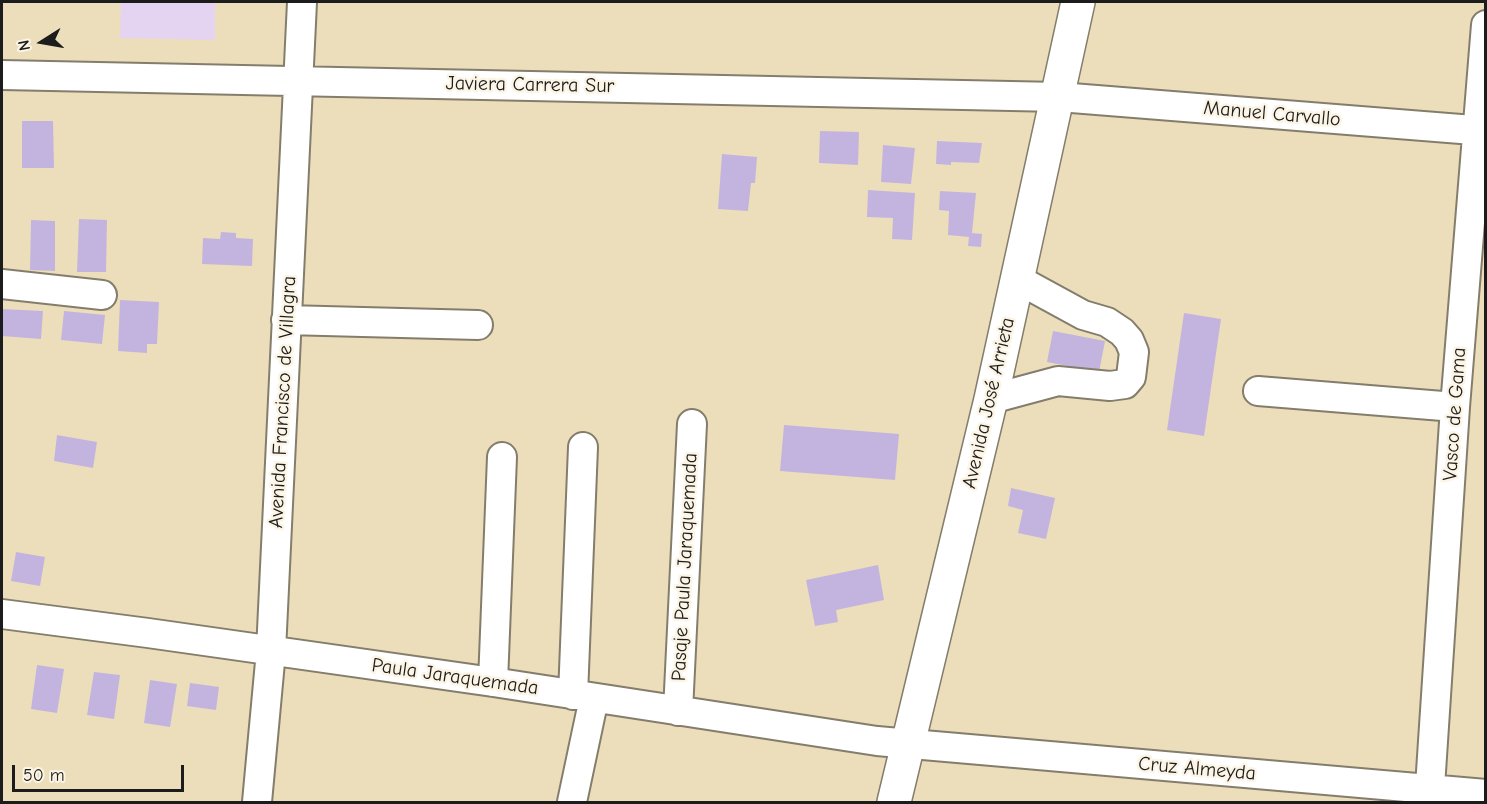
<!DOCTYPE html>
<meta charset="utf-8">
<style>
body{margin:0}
#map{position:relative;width:1487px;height:804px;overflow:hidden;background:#ecdebb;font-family:"Comic Neue",sans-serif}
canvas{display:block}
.frame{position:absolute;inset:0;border:3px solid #1c1c1c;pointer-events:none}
.north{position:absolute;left:12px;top:12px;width:60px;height:60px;-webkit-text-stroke:4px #fcf5e5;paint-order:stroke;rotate:259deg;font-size:16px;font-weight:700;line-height:24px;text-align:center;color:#1c1c1c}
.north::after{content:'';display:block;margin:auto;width:21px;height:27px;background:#1c1c1c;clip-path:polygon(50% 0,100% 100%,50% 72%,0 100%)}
.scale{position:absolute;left:12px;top:765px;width:172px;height:27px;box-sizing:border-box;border:3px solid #1c1c1c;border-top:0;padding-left:8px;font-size:18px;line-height:21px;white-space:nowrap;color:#1c1c1c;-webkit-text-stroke:4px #fcf5e5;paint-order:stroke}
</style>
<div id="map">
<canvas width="1487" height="804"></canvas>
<div class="frame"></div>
<div class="north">N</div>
<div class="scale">50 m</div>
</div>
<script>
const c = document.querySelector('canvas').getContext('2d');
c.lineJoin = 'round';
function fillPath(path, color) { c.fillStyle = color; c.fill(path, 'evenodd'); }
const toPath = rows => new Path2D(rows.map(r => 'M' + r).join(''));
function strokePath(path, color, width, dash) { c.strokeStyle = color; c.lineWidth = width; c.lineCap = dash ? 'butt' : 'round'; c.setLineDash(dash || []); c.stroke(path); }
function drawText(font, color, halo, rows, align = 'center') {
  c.font = font + ' "Comic Neue",sans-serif'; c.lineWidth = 5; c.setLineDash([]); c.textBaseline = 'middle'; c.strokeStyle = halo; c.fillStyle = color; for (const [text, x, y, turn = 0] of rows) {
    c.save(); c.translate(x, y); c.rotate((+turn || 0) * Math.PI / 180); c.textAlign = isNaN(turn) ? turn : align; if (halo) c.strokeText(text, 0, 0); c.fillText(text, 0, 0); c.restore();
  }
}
fillPath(toPath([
 [121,2,215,2,215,40,120,38]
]), '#e4d3f1');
fillPath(toPath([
 [22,121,53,121,54,168,22,168],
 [820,131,859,132,858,165,819,163],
 [937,141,982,143,979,163,951,162,951,165,936,164],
 [883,145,915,148,911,184,881,182],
 [722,154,757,157,755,183,751,183,748,211,718,209],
 [868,190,915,193,912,240,892,239,893,218,867,217],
 [940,191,976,193,972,233,982,234,981,247,968,246,969,237,948,235,949,211,939,210],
 [79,219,107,220,106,272,77,272],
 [31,220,55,221,55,271,30,270],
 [221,232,236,233,236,238,253,239,252,266,202,264,203,238,220,239],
 [120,300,159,302,157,344,147,344,147,353,118,351],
 [2,309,43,311,41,339,2,336],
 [64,311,105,315,102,344,61,340],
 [1184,313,1221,319,1204,436,1167,430],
 [1053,331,1105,341,1099,372,1047,362],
 [784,425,899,434,895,480,780,471],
 [57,435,97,442,93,468,54,461],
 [1011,488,1055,498,1046,539,1018,533,1023,510,1008,506],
 [16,552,45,557,40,586,11,581],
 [878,565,884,600,836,610,838,622,815,626,806,580],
 [37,665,64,669,57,713,31,709],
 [94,672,120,675,114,719,87,715],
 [150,680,177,684,170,727,144,723],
 [190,683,219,687,216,710,187,706]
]), '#c3b4df');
const minor = toPath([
 [2,75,1059,97,1486,131],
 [2,284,102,295],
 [286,320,478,325],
 [1258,391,1455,407],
 [991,399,1058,381,1110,386,1125,384,1131,377,1134,352,1129,340,1122,332,1107,322,1083,315,1017,279],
 [2,614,148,633,493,682,877,741,1486,794],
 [493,682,502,457],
 [573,695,583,447],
 [678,711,692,424],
 [257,802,271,651,302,2],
 [572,802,594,698],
 [1429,802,1455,407,1486,25]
]);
const major = toPath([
 [894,802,991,399,1078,2]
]);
strokePath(minor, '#847d6c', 32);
strokePath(major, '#847d6c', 36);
strokePath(minor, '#fff', 28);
strokePath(major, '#fff', 33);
drawText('20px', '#1c1c1c', '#fcf5e5', [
 ["Javiera Carrera Sur",530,85,1],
 ["Manuel Carvallo",1272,114,5],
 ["Avenida Francisco de Villagra",283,402,-87],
 ["Avenida José Arrieta",989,403,-77],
 ["Vasco de Gama",1455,414,-86],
 ["Pasaje Paula Jaraquemada",685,567,-87],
 ["Paula Jaraquemada",455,677,8],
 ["Cruz Almeyda",1197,769,5]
]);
</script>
